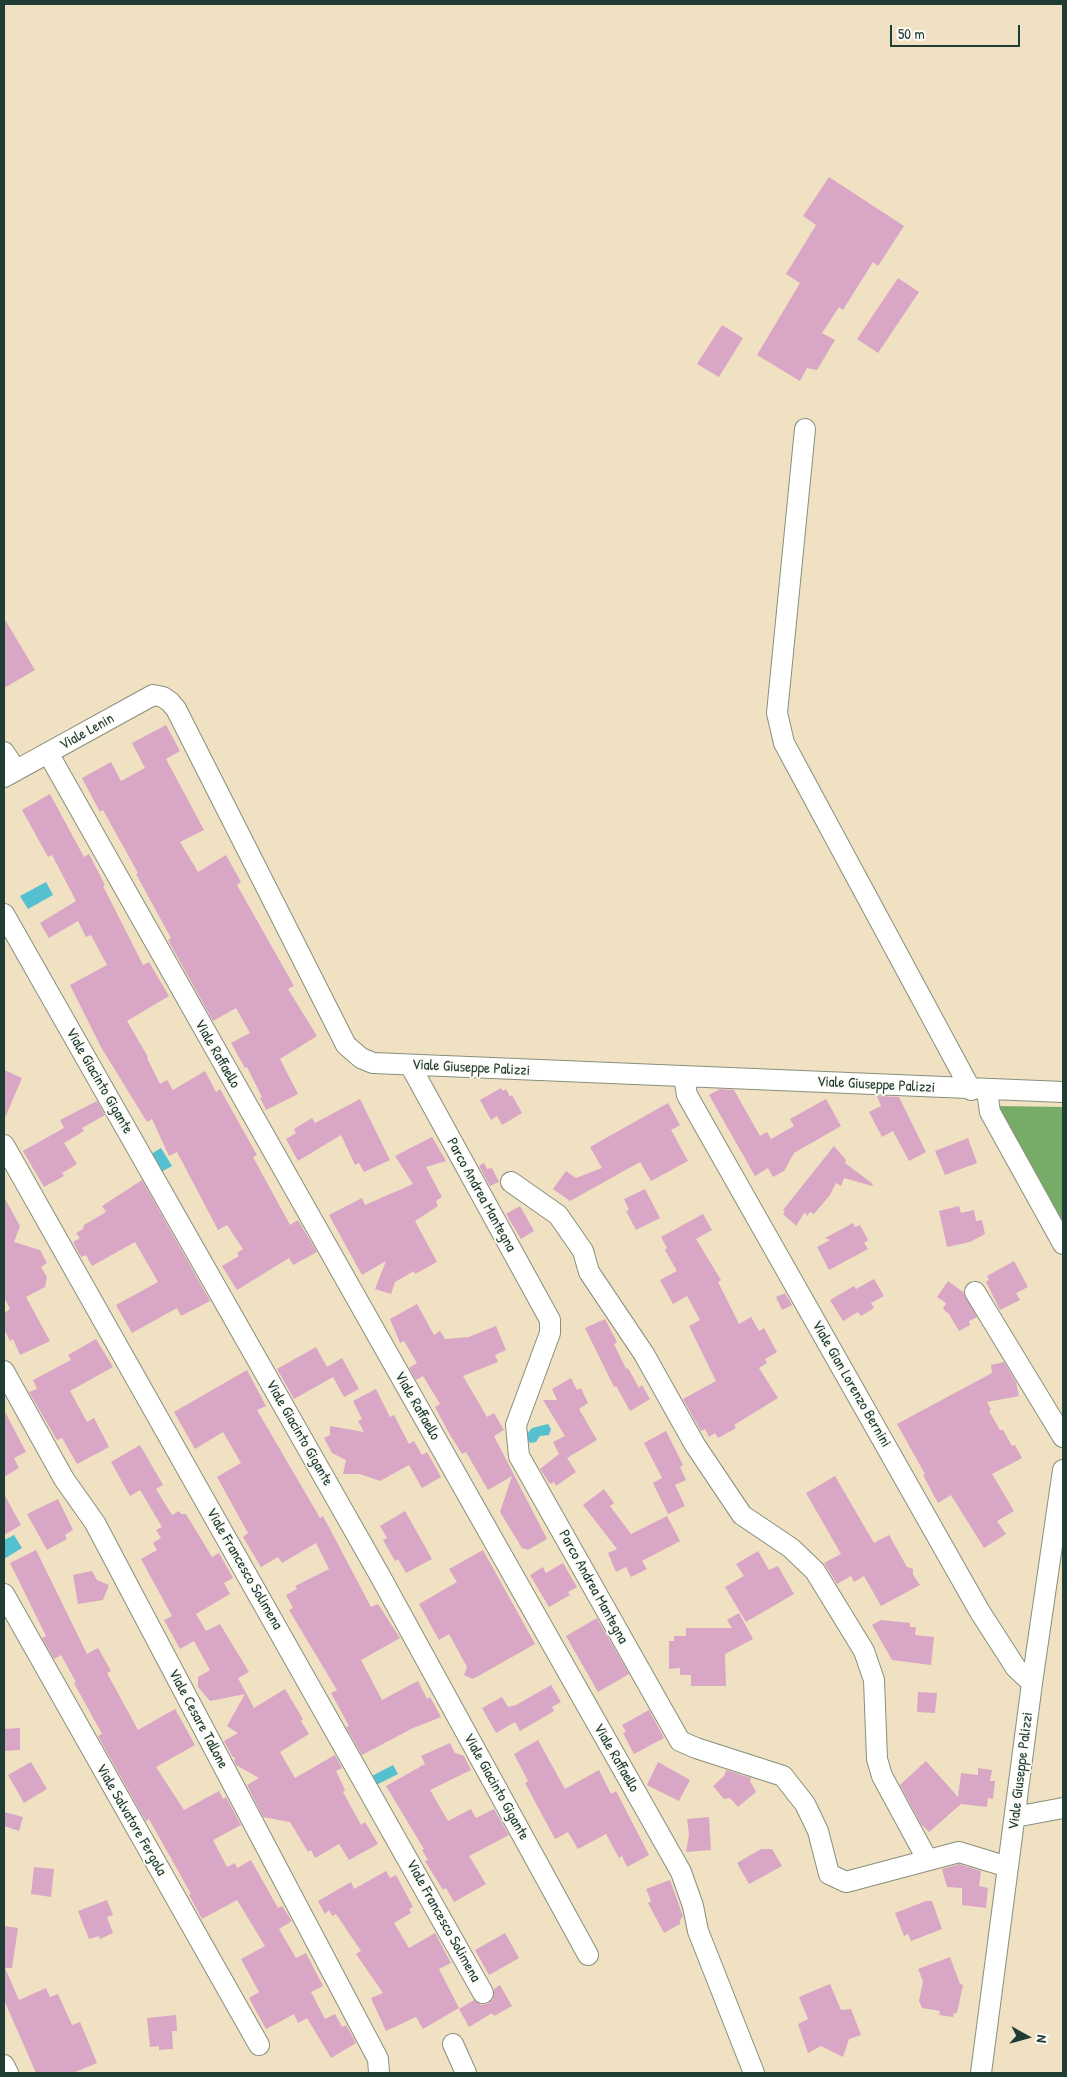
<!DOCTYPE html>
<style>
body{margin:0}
#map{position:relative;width:1067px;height:2077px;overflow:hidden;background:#f0e1c2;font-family:"Patrick Hand",sans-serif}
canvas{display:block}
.frame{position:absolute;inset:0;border:5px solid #1f3d34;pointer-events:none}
.north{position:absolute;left:1002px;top:2012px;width:50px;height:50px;-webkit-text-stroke:4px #fdfcf7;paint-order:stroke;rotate:97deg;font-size:14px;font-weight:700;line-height:20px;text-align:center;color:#1f3d34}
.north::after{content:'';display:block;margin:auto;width:18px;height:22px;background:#1f3d34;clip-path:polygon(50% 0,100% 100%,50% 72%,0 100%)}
.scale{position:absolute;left:890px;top:25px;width:130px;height:22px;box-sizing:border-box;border:2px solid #1f3d34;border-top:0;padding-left:6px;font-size:15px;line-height:18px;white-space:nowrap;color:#1f3d34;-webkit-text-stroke:4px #fdfcf7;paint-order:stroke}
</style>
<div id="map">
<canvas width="1067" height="2077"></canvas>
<div class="frame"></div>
<div class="north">N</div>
<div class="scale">50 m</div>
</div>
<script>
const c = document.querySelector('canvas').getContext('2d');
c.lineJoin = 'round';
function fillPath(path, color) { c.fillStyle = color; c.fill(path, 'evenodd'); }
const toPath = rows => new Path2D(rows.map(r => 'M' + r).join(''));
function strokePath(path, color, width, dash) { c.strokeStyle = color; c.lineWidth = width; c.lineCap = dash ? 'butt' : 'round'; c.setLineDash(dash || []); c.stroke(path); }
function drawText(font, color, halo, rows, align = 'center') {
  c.font = font + ' "Patrick Hand",sans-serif'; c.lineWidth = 4; c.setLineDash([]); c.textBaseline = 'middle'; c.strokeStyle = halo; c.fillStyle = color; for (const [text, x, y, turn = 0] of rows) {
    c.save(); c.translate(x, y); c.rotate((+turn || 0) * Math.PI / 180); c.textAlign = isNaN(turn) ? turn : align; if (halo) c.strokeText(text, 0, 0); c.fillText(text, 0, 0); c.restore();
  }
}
fillPath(toPath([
 [999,1106,1063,1107,1063,1234]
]), '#77ac68');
fillPath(toPath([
 [46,882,53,895,28,909,20,896],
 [161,1148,172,1166,161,1172,151,1154],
 [548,1424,551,1429,549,1435,540,1436,536,1442,530,1443,526,1438,527,1434,532,1428],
 [14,1535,22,1548,4,1559,4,1540],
 [393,1765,398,1774,376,1785,372,1776]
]), '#55c0d0');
fillPath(toPath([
 [829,177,904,226,878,266,873,262,843,310,839,307,822,333,835,340,817,370,807,368,800,381,757,355,800,283,786,274,816,225,803,216],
 [898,278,919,292,878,353,857,339],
 [722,325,743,338,719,377,697,364],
 [4,618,35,670,4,688],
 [166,725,180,751,166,759,204,830,180,842,198,872,226,855,241,882,237,885,294,986,288,989,317,1036,280,1059,298,1094,266,1110,260,1098,262,1097,247,1067,245,1068,231,1043,250,1033,236,1008,213,1021,168,940,171,938,136,874,138,873,103,810,100,812,82,778,111,762,121,781,145,768,132,743],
 [50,794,84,857,89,854,105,885,103,886,143,965,149,962,169,996,127,1021,148,1057,147,1058,160,1084,167,1080,173,1090,205,1071,216,1092,220,1089,257,1155,253,1157,290,1225,298,1220,317,1252,293,1265,289,1258,237,1290,222,1266,239,1256,237,1253,243,1249,227,1225,218,1230,177,1152,169,1156,152,1119,147,1122,101,1047,70,985,107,965,91,935,86,937,78,921,49,938,40,923,76,901,52,855,48,857,22,810],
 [4,1070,22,1078,4,1120],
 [501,1088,503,1091,506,1089,510,1097,512,1095,522,1113,502,1125,497,1116,491,1120,480,1100],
 [720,1089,734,1090,760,1136,767,1132,771,1139,794,1126,790,1119,826,1099,841,1126,794,1153,784,1171,773,1177,768,1168,755,1176,709,1095],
 [877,1096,899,1097,926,1152,909,1161,893,1131,882,1137,869,1112,881,1106],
 [360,1099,390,1160,364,1172,359,1163,355,1165,341,1135,298,1161,286,1139,296,1133,294,1129,312,1118,315,1123],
 [97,1101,105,1115,82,1128,84,1131,64,1143,77,1164,62,1173,64,1176,44,1187,23,1151,64,1128,60,1120],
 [668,1103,680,1125,671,1130,688,1161,651,1181,640,1162,570,1201,553,1189,566,1171,576,1178,602,1168,590,1147],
 [432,1137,446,1161,426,1167,442,1197,436,1201,438,1206,415,1221,437,1262,415,1274,414,1271,395,1282,391,1294,375,1289,386,1261,362,1275,329,1215,362,1198,365,1205,413,1184,395,1156],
 [968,1138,977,1163,945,1175,935,1151],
 [834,1146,846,1160,845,1163,873,1184,872,1186,844,1178,841,1186,836,1183,830,1195,814,1214,810,1212,807,1216,805,1212,796,1226,783,1214,785,1211,783,1210],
 [484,1163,487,1169,492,1168,499,1182,490,1186,479,1166],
 [142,1180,210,1301,181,1316,177,1308,132,1333,116,1305,158,1282,135,1242,92,1266,86,1255,81,1257,73,1242,80,1238,76,1233,83,1229,84,1225,106,1212,102,1206],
 [645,1189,660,1218,636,1230,626,1211,629,1210,624,1199],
 [4,1197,20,1226,14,1242,40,1250,47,1263,41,1267,47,1277,45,1287,26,1297,50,1341,20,1355,13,1339,10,1341,4,1329,4,1313,10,1309,4,1297],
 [520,1206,534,1231,521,1239,506,1214],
 [959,1206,961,1213,974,1210,976,1221,982,1220,985,1234,970,1242,947,1247,939,1211],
 [703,1214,712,1230,696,1239,721,1280,718,1282,739,1324,751,1317,759,1331,764,1328,777,1352,765,1359,767,1363,759,1368,778,1398,734,1425,736,1428,718,1438,715,1433,709,1437,705,1429,701,1431,683,1399,716,1381,689,1326,700,1320,687,1296,673,1304,660,1280,677,1271,665,1250,667,1248,661,1237],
 [853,1223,855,1227,860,1225,868,1240,864,1243,868,1249,829,1270,817,1247,830,1240,825,1238],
 [1014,1261,1028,1287,1016,1293,1020,1300,1000,1310,986,1282,989,1280,987,1276],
 [874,1279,884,1296,871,1303,874,1308,861,1316,858,1312,843,1321,830,1300,854,1286,856,1289],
 [948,1281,963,1292,977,1317,969,1321,970,1325,959,1331,949,1314,943,1309,946,1303,937,1297],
 [785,1293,792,1305,782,1310,776,1297],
 [417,1304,434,1335,440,1331,445,1339,469,1337,496,1326,506,1350,495,1355,498,1362,463,1376,487,1417,494,1413,504,1430,494,1436,547,1539,528,1550,522,1548,500,1512,512,1476,488,1490,466,1452,462,1454,449,1433,435,1407,440,1404,423,1376,416,1380,409,1368,417,1363,404,1341,400,1343,390,1319],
 [605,1319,617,1342,614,1344,626,1369,628,1368,639,1388,642,1385,650,1399,630,1411,616,1386,614,1387,585,1328],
 [96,1339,113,1367,70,1391,87,1422,94,1418,109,1447,77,1464,62,1438,57,1440,29,1392,37,1389,33,1380,71,1360,68,1355],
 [316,1347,327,1367,342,1358,359,1389,344,1397,333,1377,294,1399,277,1369],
 [1004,1362,1016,1382,1019,1396,987,1402,991,1410,989,1411,1000,1430,1003,1430,1012,1446,1015,1445,1022,1458,992,1474,1014,1511,997,1521,1006,1534,984,1548,951,1495,938,1503,923,1475,925,1474,897,1424,992,1373,991,1365],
 [247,1370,266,1406,257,1410,320,1518,323,1516,371,1607,378,1604,400,1638,361,1660,382,1700,418,1681,427,1699,430,1697,441,1717,411,1729,362,1755,346,1727,349,1726,331,1693,337,1690,289,1610,293,1608,286,1595,297,1589,295,1586,329,1569,316,1543,282,1563,278,1557,261,1567,243,1537,248,1533,217,1477,241,1463,223,1432,195,1449,174,1412],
 [571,1378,577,1390,581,1388,588,1403,579,1409,597,1440,567,1458,576,1472,556,1486,554,1482,550,1484,540,1469,559,1454,553,1442,565,1436,543,1400,557,1400,552,1389],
 [376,1389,390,1417,394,1415,409,1444,414,1441,422,1455,427,1452,441,1477,422,1488,409,1465,380,1481,360,1474,343,1474,346,1460,332,1453,324,1438,330,1435,330,1426,364,1432,358,1421,362,1419,353,1401],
 [4,1410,26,1452,14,1458,19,1468,4,1477],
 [666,1431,683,1465,680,1467,686,1480,675,1485,685,1506,668,1514,653,1483,662,1478,644,1443],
 [140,1445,163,1485,156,1489,172,1515,179,1511,181,1514,186,1514,212,1557,219,1553,233,1578,224,1583,230,1594,196,1614,206,1631,220,1624,249,1672,238,1678,254,1708,285,1689,303,1719,301,1721,309,1734,280,1752,295,1778,335,1755,342,1768,336,1771,345,1790,343,1792,361,1825,365,1822,378,1844,349,1860,339,1844,315,1858,311,1850,308,1852,290,1822,263,1817,247,1785,259,1778,236,1765,234,1761,235,1758,232,1756,224,1741,238,1733,227,1726,245,1694,210,1701,198,1687,198,1677,210,1670,194,1641,180,1649,164,1620,172,1616,141,1559,157,1550,153,1543,161,1538,156,1530,162,1527,140,1490,130,1496,111,1462],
 [835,1476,874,1543,889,1535,907,1567,913,1569,913,1575,920,1585,881,1606,864,1576,854,1582,851,1576,837,1584,824,1563,841,1554,806,1493],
 [604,1489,614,1503,610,1506,631,1534,667,1516,680,1541,642,1561,647,1569,631,1577,626,1567,616,1572,608,1553,617,1549,583,1505],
 [4,1494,21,1525,4,1535],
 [58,1499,73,1530,65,1535,67,1539,47,1550,27,1514],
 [405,1511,432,1559,406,1573,398,1559,395,1561,383,1540,387,1538,380,1526],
 [36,1550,87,1654,98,1648,111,1671,107,1673,138,1730,175,1709,195,1745,156,1767,184,1810,219,1791,223,1799,226,1797,241,1825,213,1840,227,1867,235,1863,237,1868,251,1860,278,1908,282,1906,292,1921,279,1929,296,1958,306,1953,323,1986,311,1992,325,2019,335,2014,342,2027,346,2025,356,2043,331,2058,307,2018,298,2023,294,2014,266,2029,249,1998,259,1992,241,1959,265,1946,237,1900,202,1919,189,1895,191,1894,149,1819,146,1821,141,1813,98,1736,102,1734,74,1683,76,1682,61,1655,54,1659,42,1638,46,1636,10,1563],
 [483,1550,535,1644,473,1679,464,1675,467,1667,449,1634,439,1640,419,1604,457,1582,449,1569],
 [758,1551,769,1570,778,1566,794,1594,746,1622,725,1587,744,1576,736,1564],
 [563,1563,577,1587,568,1592,570,1595,549,1607,530,1575,543,1567,546,1573],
 [92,1571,97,1580,109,1585,103,1600,78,1604,73,1575],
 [739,1613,753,1639,725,1654,726,1686,691,1686,691,1675,680,1675,680,1668,669,1669,669,1641,674,1641,674,1636,686,1636,686,1628,732,1628,727,1620],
 [597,1618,629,1674,598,1692,566,1636],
 [881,1620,910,1623,910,1627,916,1627,915,1635,934,1637,931,1665,892,1660,872,1625],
 [551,1685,561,1702,552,1707,554,1711,520,1731,515,1722,496,1733,482,1708,502,1697,508,1707,516,1705],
 [918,1692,937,1693,935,1713,917,1712],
 [649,1710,664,1738,634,1754,623,1733,626,1732,622,1725],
 [20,1728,20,1750,4,1751,4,1729],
 [538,1740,565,1789,599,1770,611,1794,616,1791,649,1855,627,1867,622,1856,619,1858,606,1834,578,1849,568,1832,555,1839,525,1783,528,1781,514,1754],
 [450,1743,455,1753,464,1756,471,1770,430,1790,448,1821,471,1809,476,1818,494,1809,509,1835,469,1856,486,1884,454,1902,446,1888,443,1890,425,1861,428,1860,422,1850,424,1849,386,1786,425,1764,421,1756],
 [926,1761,958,1797,961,1773,978,1775,978,1768,992,1770,990,1781,995,1781,993,1799,988,1798,987,1807,961,1804,929,1832,921,1824,900,1785],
 [31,1762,47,1789,24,1803,8,1775],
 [658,1762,690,1780,679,1801,647,1785],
 [726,1770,751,1778,750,1781,756,1792,738,1807,730,1798,724,1799,713,1786,724,1776],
 [4,1812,23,1817,19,1831,4,1826],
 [709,1817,711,1850,686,1852,689,1835,687,1819],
 [761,1849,772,1849,782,1866,749,1884,737,1863],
 [959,1864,981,1871,979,1886,988,1888,986,1908,962,1905,962,1888,947,1887,942,1869],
 [34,1867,54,1869,51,1897,31,1894],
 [386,1871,390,1878,396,1875,413,1907,409,1909,411,1913,394,1923,409,1948,435,1933,451,1963,439,1969,459,2008,423,2029,416,2017,386,2031,371,1998,383,1993,356,1954,361,1951,336,1914,332,1916,329,1910,325,1914,318,1901,351,1882,354,1889],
 [670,1880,683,1916,680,1920,680,1924,664,1933,648,1903,651,1901,646,1889],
 [107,1900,113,1915,107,1917,113,1933,100,1939,99,1936,89,1939,78,1911],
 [926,1901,932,1901,942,1929,911,1941,908,1934,904,1936,895,1913],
 [4,1926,18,1928,12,1968,5,1968,19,2000,46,1988,50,1997,58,1994,72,2025,80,2022,97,2063,73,2073,36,2073,4,2000],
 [505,1933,519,1958,489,1975,475,1950],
 [950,1957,960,1984,963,1985,957,2013,954,2013,953,2017,939,2015,940,2011,922,2008,919,2001,923,1981,918,1969],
 [830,1984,841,2010,851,2009,861,2035,849,2039,843,2057,821,2046,808,2053,798,2024,808,2019,799,1997],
 [500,1985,512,2006,494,2016,492,2013,469,2027,459,2009,474,2000,482,2005,489,2003,493,1999,494,1989],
 [176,2015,177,2031,172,2031,173,2049,159,2050,159,2046,150,2047,147,2018]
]), '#d9a6c6');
const minor = toPath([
 [805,429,777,713,784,743,971,1090],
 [4,752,16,770],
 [48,753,681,1872,693,1906,698,1931,754,2073],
 [4,777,153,695,163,697,170,702,176,709,346,1045,361,1058,373,1063,1063,1092],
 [4,914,379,1574,588,1955],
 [410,1065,550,1320,550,1333,516,1425,519,1456,680,1741,696,1748,783,1776,805,1804,818,1831,829,1874,846,1882,959,1852,1008,1867],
 [684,1077,687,1095,980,1612,1016,1668,1032,1683],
 [987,1091,990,1112,1063,1244],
 [4,1145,483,1993],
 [511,1182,558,1215,583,1251,589,1272,644,1354,695,1445,742,1515,791,1548,815,1571,834,1602,864,1651,874,1680,877,1759,882,1776,927,1859],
 [975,1292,1063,1437],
 [4,1371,64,1479,95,1523,378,2059,379,2073],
 [4,1594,259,2045],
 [1015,1817,1063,1808],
 [453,2044,466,2073],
 [4,2065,8,2073],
 [981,2073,1032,1683,1063,1470]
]);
strokePath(minor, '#888f7b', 22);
strokePath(minor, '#fff', 20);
drawText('15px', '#1f3d34', '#fdfcf7', [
 ["Viale Lenin",87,732,-29],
 ["Viale Raffaello",217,1054,60],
 ["Viale Giuseppe Palizzi",471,1068,3],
 ["Viale Giacinto Gigante",99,1081,60],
 ["Viale Giuseppe Palizzi",876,1085,3],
 ["Parco Andrea Mantegna",481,1195,61],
 ["Viale Gian Lorenzo Bernini",851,1384,60],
 ["Viale Raffaello",417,1406,60],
 ["Viale Giacinto Gigante",299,1433,60],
 ["Viale Francesco Solimena",244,1569,60],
 ["Parco Andrea Mantegna",593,1587,61],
 ["Viale Cesare Tallone",198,1719,62],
 ["Viale Raffaello",616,1758,60],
 ["Viale Giuseppe Palizzi",1021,1771,-83],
 ["Viale Giacinto Gigante",496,1787,61],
 ["Viale Salvatore Fergola",131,1820,60],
 ["Viale Francesco Solimena",443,1921,61]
]);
</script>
